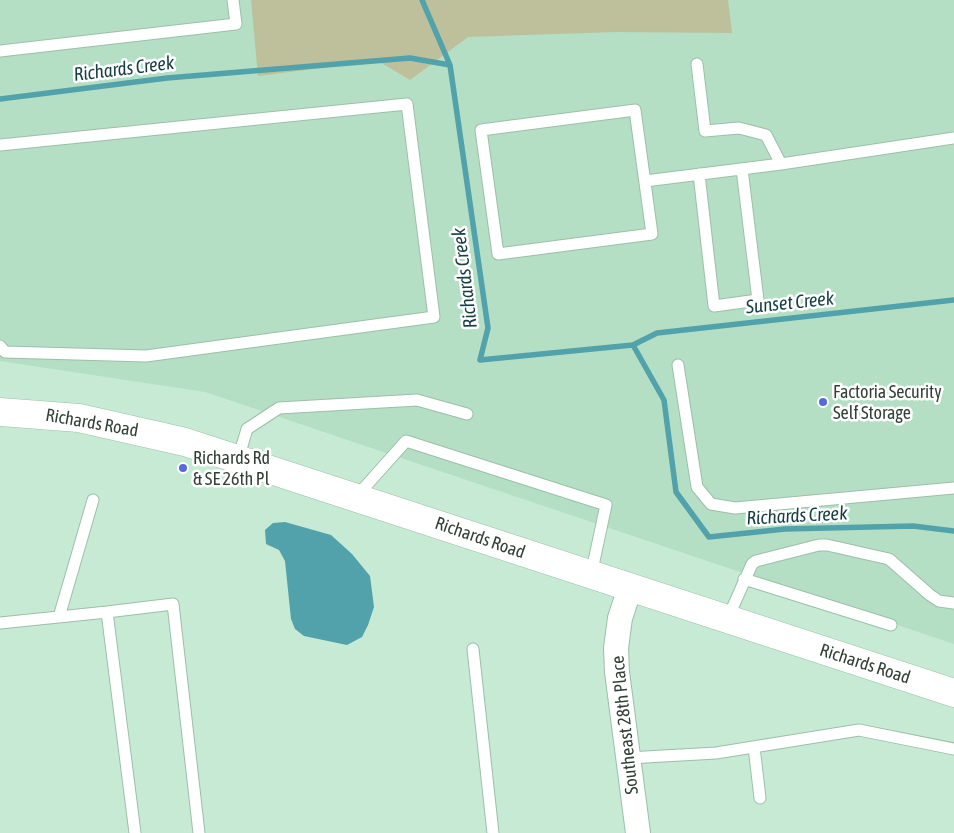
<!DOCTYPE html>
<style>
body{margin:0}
canvas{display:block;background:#c6ead3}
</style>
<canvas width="954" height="833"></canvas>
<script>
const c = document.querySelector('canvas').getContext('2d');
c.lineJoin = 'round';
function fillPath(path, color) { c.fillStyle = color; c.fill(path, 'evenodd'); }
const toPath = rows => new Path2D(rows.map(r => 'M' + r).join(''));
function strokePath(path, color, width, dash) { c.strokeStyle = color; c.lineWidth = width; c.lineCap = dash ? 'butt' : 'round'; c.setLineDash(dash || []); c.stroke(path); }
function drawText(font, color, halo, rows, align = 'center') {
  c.font = font + ' "Asap Condensed",sans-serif'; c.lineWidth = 5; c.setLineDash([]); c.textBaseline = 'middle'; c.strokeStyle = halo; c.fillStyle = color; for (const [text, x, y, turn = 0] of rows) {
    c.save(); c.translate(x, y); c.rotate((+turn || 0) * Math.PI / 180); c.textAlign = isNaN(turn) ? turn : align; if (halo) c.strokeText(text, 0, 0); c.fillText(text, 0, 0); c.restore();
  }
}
fillPath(toPath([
 [0,0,954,0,954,644,205,392,0,361]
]), '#b4dfc5');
fillPath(toPath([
 [251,0,728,0,732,33,616,32,468,37,410,80,378,61,258,76]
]), '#bdc09b');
fillPath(toPath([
 [285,522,331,535,352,554,370,576,374,607,368,625,362,637,347,645,304,636,295,629,291,619,285,561,279,550,266,544,265,530,273,523]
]), '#51a2aa');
strokePath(toPath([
 [422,0,450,65],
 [0,99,167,78,410,58,450,65,488,328,480,360,633,345,664,400,676,492,709,537,785,529,913,526,954,531],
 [633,345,657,333,954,300]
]), '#51a2aa', 5.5);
const service = toPath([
 [0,51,236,24,233,0],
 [697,64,705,131,739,128,766,135,781,164],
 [635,110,652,234,498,254,481,130,635,110],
 [0,145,407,104,434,317,146,356,5,352,0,346],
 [699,174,714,306,758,300,742,169],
 [645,181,781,164,954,138],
 [678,365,697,487,711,504,735,508,954,488],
 [238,459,247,429,279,408,417,400,467,414],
 [356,497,406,441,606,505,591,575],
 [744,579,891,625],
 [107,612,173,604,199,833],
 [59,617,93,500],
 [727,620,752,564,756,561,819,545,827,545,889,559,930,595,939,601,954,603],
 [0,623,107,612,135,833],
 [473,649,493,833],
 [754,747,760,798],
 [628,758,716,753,859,730,954,749]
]);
const minor = toPath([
 [630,588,620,618,616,648,617,672,638,833]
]);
const secondary = toPath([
 [0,412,79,418,185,442,954,693]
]);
strokePath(service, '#9cbfa9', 13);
strokePath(minor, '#9cbfa9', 26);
strokePath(secondary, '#9cbfa9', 29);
strokePath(service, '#fff', 11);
strokePath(minor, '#fff', 24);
strokePath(secondary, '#fff', 28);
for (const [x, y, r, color] of [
 [823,402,5,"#5869e0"],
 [183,468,5,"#5869e0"]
]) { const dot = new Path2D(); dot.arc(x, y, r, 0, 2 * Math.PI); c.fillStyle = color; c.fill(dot); strokePath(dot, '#fff', 2); }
drawText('18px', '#324037', '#fff', [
 ["Factoria Security",833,392],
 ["Self Storage",833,413],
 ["Richards Rd",193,458],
 ["& SE 26th Pl",193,479]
], 'left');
drawText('18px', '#324037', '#fff', [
 ["Richards Road",92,423,10],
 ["Richards Road",480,538,19],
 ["Richards Road",865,664,18],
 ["Southeast 28th Place",625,725,-96]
]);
drawText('italic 19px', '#173e42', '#fff', [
 ["Richards Creek",124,69,-7],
 ["Richards Creek",465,278,-97],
 ["Sunset Creek",790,303,-6],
 ["Richards Creek",797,516,-3]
]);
</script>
